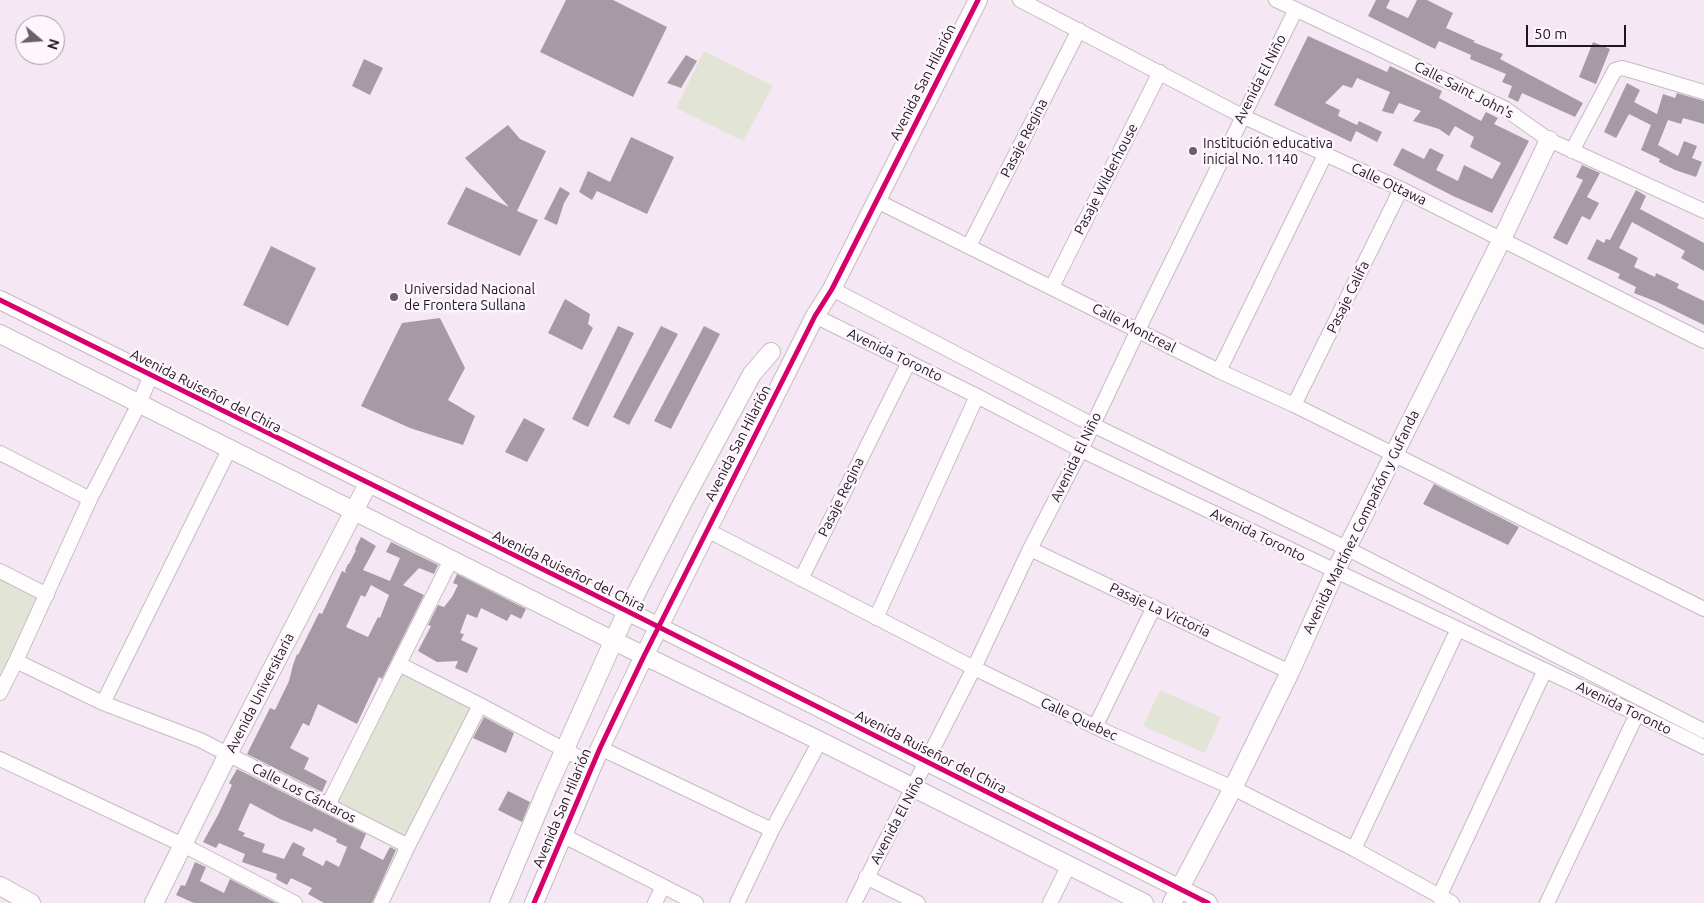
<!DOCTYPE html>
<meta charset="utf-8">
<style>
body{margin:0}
#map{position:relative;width:1704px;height:903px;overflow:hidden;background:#f5e8f4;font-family:Ubuntu,sans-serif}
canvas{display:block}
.north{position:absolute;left:15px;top:15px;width:50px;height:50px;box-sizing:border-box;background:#fdf6fc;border:1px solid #a59ca4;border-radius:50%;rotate:108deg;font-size:14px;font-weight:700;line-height:20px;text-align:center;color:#211620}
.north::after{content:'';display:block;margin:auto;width:18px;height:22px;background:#6b606a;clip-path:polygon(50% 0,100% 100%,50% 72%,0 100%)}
.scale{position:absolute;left:1526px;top:25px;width:100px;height:22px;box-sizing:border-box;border:2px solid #211620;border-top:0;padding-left:6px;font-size:15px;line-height:18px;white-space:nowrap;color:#211620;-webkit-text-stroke:4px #fdf6fc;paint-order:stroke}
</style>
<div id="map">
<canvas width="1704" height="903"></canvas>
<div class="north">N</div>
<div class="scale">50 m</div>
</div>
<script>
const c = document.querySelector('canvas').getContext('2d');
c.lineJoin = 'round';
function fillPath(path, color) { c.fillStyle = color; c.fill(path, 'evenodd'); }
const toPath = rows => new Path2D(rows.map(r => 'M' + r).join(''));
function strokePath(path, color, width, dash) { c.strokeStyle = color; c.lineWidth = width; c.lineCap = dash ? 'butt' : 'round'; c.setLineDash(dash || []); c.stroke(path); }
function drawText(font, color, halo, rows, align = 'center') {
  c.font = font + ' Ubuntu,sans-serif'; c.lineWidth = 5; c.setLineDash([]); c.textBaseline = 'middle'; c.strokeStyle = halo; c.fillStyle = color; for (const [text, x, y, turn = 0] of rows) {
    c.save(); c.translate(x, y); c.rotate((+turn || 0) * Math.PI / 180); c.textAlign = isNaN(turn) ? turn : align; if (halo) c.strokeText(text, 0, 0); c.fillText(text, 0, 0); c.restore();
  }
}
fillPath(toPath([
 [704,51,773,86,743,141,676,108],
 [0,576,41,596,0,685],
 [399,664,480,705,408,846,328,805],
 [1160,690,1221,717,1205,753,1143,726]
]), '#e2e4d6');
fillPath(toPath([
 [566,0,613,0,667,27,633,97,540,52],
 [1376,0,1390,0,1386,8,1408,18,1417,0,1427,0,1453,13,1446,28,1475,41,1473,42,1503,54,1500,59,1583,103,1575,117,1522,93,1518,102,1508,97,1512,86,1502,82,1506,74,1470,59,1471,55,1439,41,1435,49,1368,16],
 [1308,36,1387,72,1390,66,1442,91,1439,98,1481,121,1486,112,1498,118,1494,124,1529,141,1492,213,1453,196,1393,165,1402,148,1424,159,1430,148,1444,155,1436,170,1458,181,1464,165,1492,179,1501,163,1470,147,1474,137,1455,126,1449,136,1439,129,1413,121,1421,111,1399,103,1393,114,1382,111,1390,92,1357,78,1352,88,1343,85,1325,103,1340,110,1338,116,1357,125,1359,121,1382,132,1377,142,1356,131,1351,142,1274,105],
 [1593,42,1610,49,1596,84,1579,77],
 [686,55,697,61,681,88,667,83],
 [364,59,383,68,370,95,352,86],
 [1627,83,1640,90,1634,102,1657,114,1663,94,1675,98,1677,93,1704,101,1704,124,1683,118,1681,124,1668,120,1658,145,1678,156,1684,141,1697,146,1692,158,1702,162,1696,177,1675,170,1659,162,1660,159,1641,150,1651,125,1629,114,1616,138,1604,132],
 [508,125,520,139,546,151,517,211,538,220,520,256,447,224,466,187,509,207,465,158],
 [631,137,674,157,647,214,597,191,592,200,579,192,588,171,610,182],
 [1582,165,1600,173,1587,197,1599,203,1590,220,1582,216,1567,245,1553,238,1583,180,1576,177],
 [560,187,570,193,564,203,557,225,544,219],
 [1636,190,1646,196,1640,209,1704,243,1704,271,1681,258,1685,251,1632,222,1619,248,1638,258,1634,267,1655,277,1656,273,1679,284,1677,288,1704,301,1704,325,1657,302,1634,293,1636,287,1618,278,1620,274,1587,259,1597,239,1604,243,1606,239,1610,240],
 [271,246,316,268,288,326,243,305],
 [565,299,590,314,588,324,593,328,582,350,548,333],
 [440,318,465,368,448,400,475,416,463,445,410,428,361,406,402,323],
 [618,326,634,333,588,427,572,419],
 [661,326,678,334,629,425,613,417],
 [704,326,720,334,671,429,654,421],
 [524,418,545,429,527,462,505,452],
 [1434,484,1519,527,1508,545,1423,504],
 [361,537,376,546,363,570,390,581,400,558,386,552,391,542,438,565,434,574,419,568,403,585,424,595,382,679,379,677,357,724,318,704,309,726,303,723,290,748,309,758,304,769,327,781,322,792,247,754,270,708,275,710,289,681,293,665,297,654,298,655,319,613,322,614,342,571,346,573,345,571,348,564,349,564,356,550,355,549],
 [371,585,389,595,380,618,378,617,368,637,346,627,361,595,365,597],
 [457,574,526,609,521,619,511,614,507,621,481,608,477,618,467,614,460,633,464,634,461,640,478,648,467,673,455,668,458,661,437,662,418,651,431,626,428,625,438,605,444,607,452,597,458,585,453,583],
 [484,717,514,733,506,753,473,738],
 [237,769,366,834,360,848,383,860,390,847,396,850,372,903,324,903,308,894,312,888,291,878,287,885,276,879,277,874,242,862,245,854,219,843,216,848,203,842,218,815,232,785,229,783],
 [250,803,280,819,312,832,314,828,337,839,336,842,347,847,339,867,326,860,323,866,302,855,305,848,293,842,284,859,262,852,265,844,243,836,245,833,238,830],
 [508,791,530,802,522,822,498,810],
 [195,862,206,867,200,881,224,893,230,879,276,903,194,903,176,895,181,885,185,886]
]), '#a69aa5');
const minor = toPath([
 [1020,0,1242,116,1401,189,1704,341],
 [1276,0,1504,108,1549,140,1704,211],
 [1572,151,1615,70,1622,68,1633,71,1704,92],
 [875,200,1219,371,1294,405,1393,454,1704,609],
 [969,246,1079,30],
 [1052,287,1160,72],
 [832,289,1093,425,1348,549,1704,731],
 [815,316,977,396,1081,450,1637,714,1704,747],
 [1219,371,1325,155],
 [1294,405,1401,189],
 [0,453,90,499],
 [707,530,974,668,1102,730,1233,788,1354,849,1452,903],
 [1030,549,1290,672],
 [0,571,47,595],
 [801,579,909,362],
 [876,618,977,396],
 [16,661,103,703,200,740,408,846],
 [399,664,480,705,593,765],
 [0,693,16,661,90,499,139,404,151,375],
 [103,703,229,450],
 [1095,727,1154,607],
 [600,748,772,830],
 [0,759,183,845,295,903],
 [328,805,451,560],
 [562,835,696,903],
 [1354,849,1458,629],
 [866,877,918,903],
 [1439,897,1545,670],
 [381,903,408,846,480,705],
 [655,903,663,886],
 [737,903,772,830,820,741],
 [854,903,974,668,1030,549,1081,450,1138,330,1296,9],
 [1050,903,1069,865],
 [1547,903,1637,714]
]);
const tertiary = toPath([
 [0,300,627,611,1208,903],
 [0,334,614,641,820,741,1144,903],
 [0,886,31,903],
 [154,903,228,754,368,484],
 [499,903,547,789,627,611,684,500,752,374,771,352],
 [534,903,600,748,644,656,815,316,832,289,978,0],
 [1172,903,1233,788,1290,672,1335,572,1502,239,1549,140]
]);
strokePath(minor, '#c6bac5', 16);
strokePath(tertiary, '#c6bac5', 20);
strokePath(minor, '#fefcfd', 14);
strokePath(tertiary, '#fefcfd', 18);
strokePath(toPath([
 [0,300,627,611,1208,903],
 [534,903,600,748,644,656,815,316,832,289,978,0]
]), '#d6006c', 5);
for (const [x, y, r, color] of [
 [1193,151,5,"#6b606a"],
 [394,297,5,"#6b606a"]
]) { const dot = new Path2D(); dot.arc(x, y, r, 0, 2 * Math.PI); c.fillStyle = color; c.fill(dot); strokePath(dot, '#fdf6fc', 2); }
drawText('14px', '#211620', '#fdf6fc', [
 ["Avenida El Niño",1260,79,-63],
 ["Avenida San Hilarión",923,82,-63],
 ["Calle Saint John's",1464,90,27],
 ["Pasaje Regina",1024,138,-63],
 ["Pasaje Wilderhouse",1106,179,-63],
 ["Calle Ottawa",1389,184,25],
 ["Pasaje Califa",1348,297,-64],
 ["Calle Montreal",1134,328,27],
 ["Avenida Toronto",895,355,26],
 ["Avenida Ruiseñor del Chira",206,391,27],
 ["Avenida San Hilarión",738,443,-63],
 ["Avenida El Niño",1076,457,-64],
 ["Pasaje Regina",841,497,-64],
 ["Avenida Martínez Compañón y Gufanda",1361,522,-64],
 ["Avenida Toronto",1258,535,26],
 ["Avenida Ruiseñor del Chira",569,571,26],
 ["Pasaje La Victoria",1160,610,25],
 ["Avenida Universitaria",260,693,-63],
 ["Avenida Toronto",1624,708,26],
 ["Calle Quebec",1079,719,25],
 ["Avenida Ruiseñor del Chira",931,752,27],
 ["Calle Los Cántaros",304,793,27],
 ["Avenida San Hilarión",562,808,-67],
 ["Avenida El Niño",897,820,-62]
]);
drawText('14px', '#211620', '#fdf6fc', [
 ["Institución educativa",1203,143],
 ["inicial No. 1140",1203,159],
 ["Universidad Nacional",404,289],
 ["de Frontera Sullana",404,305]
], 'left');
</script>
